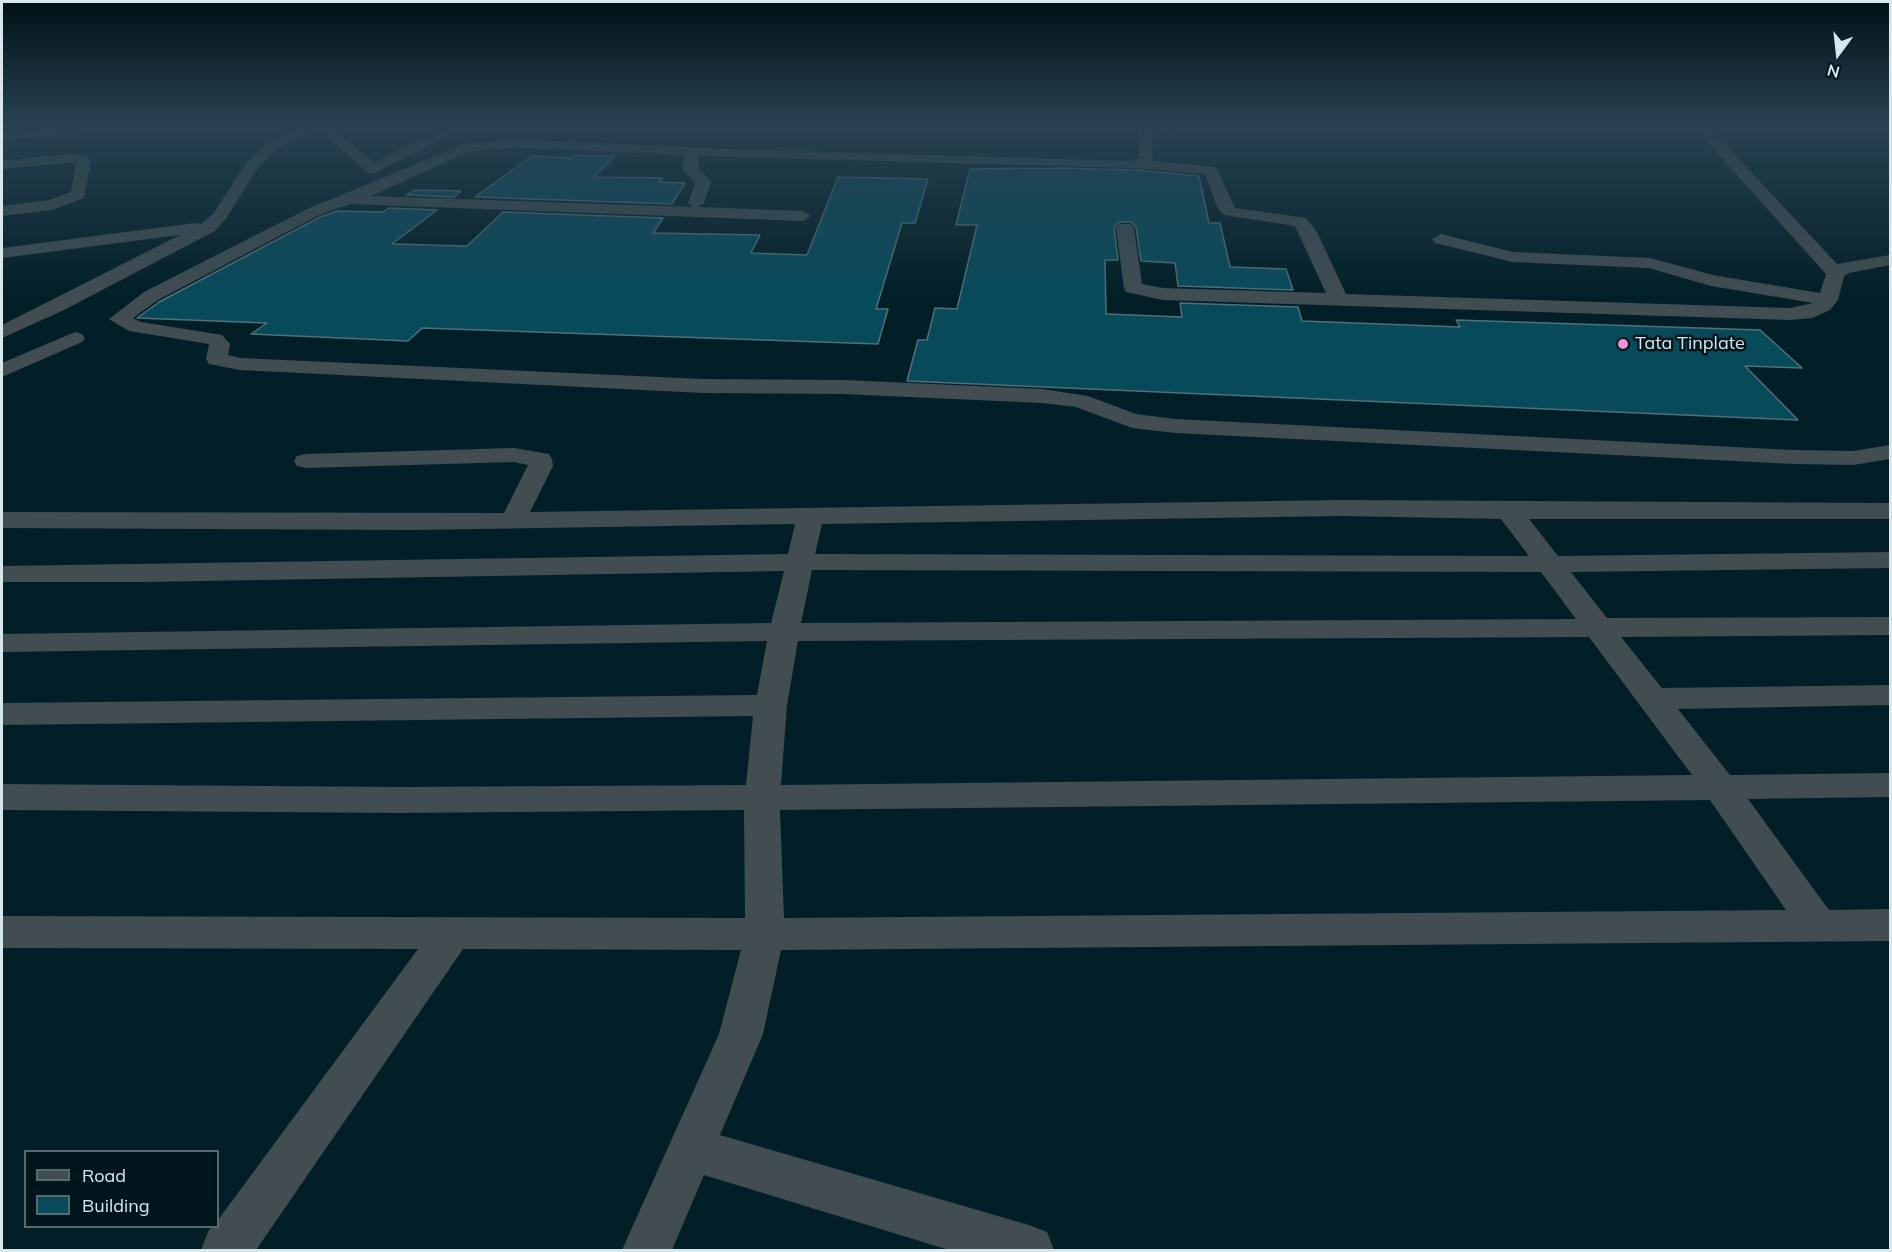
<!DOCTYPE html>
<style>
body{margin:0}
#map{position:relative;width:1892px;height:1252px;overflow:hidden;background:#021f27;font-family:Mulish,sans-serif}
canvas{display:block}
.frame{position:absolute;inset:0;border:3px solid #d7e7ec;pointer-events:none}
.legend{position:absolute;left:24px;top:1150px;width:195px;height:78px;box-sizing:border-box;background:#00161d;border:2px solid #566a70;margin:0;padding:8px 10px;list-style:none;font-size:18px;color:#d7e7ec}
.legend li{display:flex;align-items:center;gap:12px;height:30px}
.legend b{width:30px;border:2px solid #566a70}
.north{position:absolute;left:1808px;top:24px;width:60px;height:60px;-webkit-text-stroke:4px #00161d;paint-order:stroke;rotate:195deg;font-size:16px;font-weight:700;line-height:24px;text-align:center;color:#d7e7ec}
.north::after{content:'';display:block;margin:auto;width:21px;height:27px;background:#d7e7ec;clip-path:polygon(50% 0,100% 100%,50% 72%,0 100%)}
</style>
<div id="map">
<canvas width="1892" height="1252"></canvas>
<div class="frame"></div>
<ul class="legend">
<li><b style="height:8px;background:#414d51"></b>Road</li>
<li><b style="height:16px;background:#074b5b"></b>Building</li>
</ul>
<div class="north">N</div>
</div>
<script>
const c = document.querySelector('canvas').getContext('2d');
c.lineJoin = 'round';
function fillPath(path, color) { c.fillStyle = color; c.fill(path, 'evenodd'); }
const toPath = rows => new Path2D(rows.map(r => 'M' + r).join(''));
function strokePath(path, color, width, dash) { c.strokeStyle = color; c.lineWidth = width; c.lineCap = dash ? 'butt' : 'round'; c.setLineDash(dash || []); c.stroke(path); }
function drawText(font, color, halo, rows, align = 'center') {
  c.font = font + ' Mulish,sans-serif'; c.lineWidth = 5; c.setLineDash([]); c.textBaseline = 'middle'; c.strokeStyle = halo; c.fillStyle = color; for (const [text, x, y, turn = 0] of rows) {
    c.save(); c.translate(x, y); c.rotate((+turn || 0) * Math.PI / 180); c.textAlign = isNaN(turn) ? turn : align; if (halo) c.strokeText(text, 0, 0); c.fillText(text, 0, 0); c.restore();
  }
}
const building = toPath([
 [575,155,615,156,594,177,663,178,659,182,685,183,672,204,475,197,532,156,572,158,575,155],
 [1059,168,1137,170,1199,176,1209,223,1220,223,1230,267,1286,269,1293,290,1178,286,1175,263,1141,261,1136,227,1131,222,1119,222,1114,228,1118,260,1105,260,1106,314,1182,317,1180,303,1298,307,1302,321,1460,327,1456,320,1760,330,1802,368,1745,366,1798,420,907,381,918,340,927,340,935,308,957,309,977,225,956,225,970,169,1059,168],
 [838,177,928,179,915,223,902,223,876,309,888,309,878,344,422,328,408,341,251,334,267,323,137,318,159,302,320,217,337,211,383,212,389,208,437,210,392,244,467,246,503,212,663,218,653,233,760,235,751,253,807,255,838,177],
 [415,190,461,191,454,197,407,195,415,190]
]);
fillPath(building, '#074b5b');
strokePath(building, '#517079', 1.5);
fillPath(toPath([
 [74,125,121,125,114,129,2,141,2,133,74,125],
 [302,125,330,125,374,163,452,125,470,125,372,174,367,172,317,128,278,148,259,166,227,217,215,231,62,311,2,338,2,325,180,235,2,258,2,248,195,223,201,224,213,214,248,160,268,142,302,125],
 [1138,125,1192,125,1185,129,1152,134,1153,161,1216,167,1235,208,1306,218,1317,232,1346,294,1790,308,1813,303,1711,286,1649,268,1513,262,1435,243,1432,239,1441,234,1513,252,1650,258,1713,275,1820,293,1826,274,1692,125,1707,125,1837,264,1890,255,1890,265,1849,273,1844,276,1838,300,1830,310,1812,318,1790,320,1163,300,1126,292,1124,288,1116,228,1119,224,1131,224,1134,228,1142,284,1163,288,1326,293,1295,226,1224,215,1217,207,1205,174,1136,168,698,156,699,168,711,182,704,203,698,207,803,211,811,216,803,221,350,204,319,215,158,300,133,318,141,322,222,335,230,344,228,355,240,358,703,379,843,380,1042,389,1088,396,1136,414,1175,419,1794,450,1853,451,1890,445,1890,459,1853,465,1794,464,1175,433,1132,428,1076,407,1042,403,843,394,703,393,240,370,209,364,206,359,209,344,129,331,109,319,144,292,307,209,465,144,512,139,726,149,1130,161,1139,158,1138,125],
 [512,147,684,155,683,169,695,183,688,203,693,207,371,196,468,152,512,147],
 [67,154,86,155,91,162,84,198,52,210,2,216,2,206,49,200,71,192,76,162,2,169,2,161,67,154],
 [75,332,82,334,85,338,82,342,2,377,2,363,75,332],
 [514,448,549,454,552,459,553,466,530,512,1342,500,1890,503,1890,519,1529,519,1558,556,1890,552,1890,568,1571,572,1607,618,1890,617,1890,635,1621,637,1662,688,1890,685,1890,705,1678,709,1730,775,1890,773,1890,797,1748,799,1829,910,1890,909,1890,941,781,950,763,1034,720,1135,1029,1225,1047,1232,1054,1250,949,1250,704,1175,672,1250,622,1250,719,1034,741,950,463,949,256,1250,201,1250,208,1232,212,1226,218,1226,218,1220,418,949,2,948,2,916,745,918,744,810,399,813,2,810,2,784,399,787,746,785,753,716,2,725,2,703,757,695,767,641,2,652,2,634,771,623,784,571,144,582,2,582,2,566,788,554,795,524,413,530,2,528,2,512,504,513,528,465,514,462,306,468,297,466,294,461,297,456,306,454,514,448],
 [1342,516,1501,519,1529,556,815,554,822,524,1342,516],
 [812,570,1541,572,1576,619,801,623,812,570],
 [1589,637,1692,775,781,785,787,705,798,641,1589,637],
 [1710,800,1786,910,784,918,780,810,1710,800]
]), '#414d51');
const sky = c.createLinearGradient(0, 0, 0, 300);
sky.addColorStop(0, '#011115');
sky.addColorStop(0.42, '#284252');
sky.addColorStop(1, '#28425200');
c.fillStyle = sky;
c.fillRect(0, 0, 1892, 300);
for (const [x, y, r, color] of [
 [1623,344,6,"#f391d6"]
]) { const dot = new Path2D(); dot.arc(x, y, r, 0, 2 * Math.PI); c.fillStyle = color; c.fill(dot); strokePath(dot, '#00161d', 2); }
drawText('18px', '#d7e7ec', '#00161d', [
 ["Tata Tinplate",1635,344]
], 'left');
</script>
